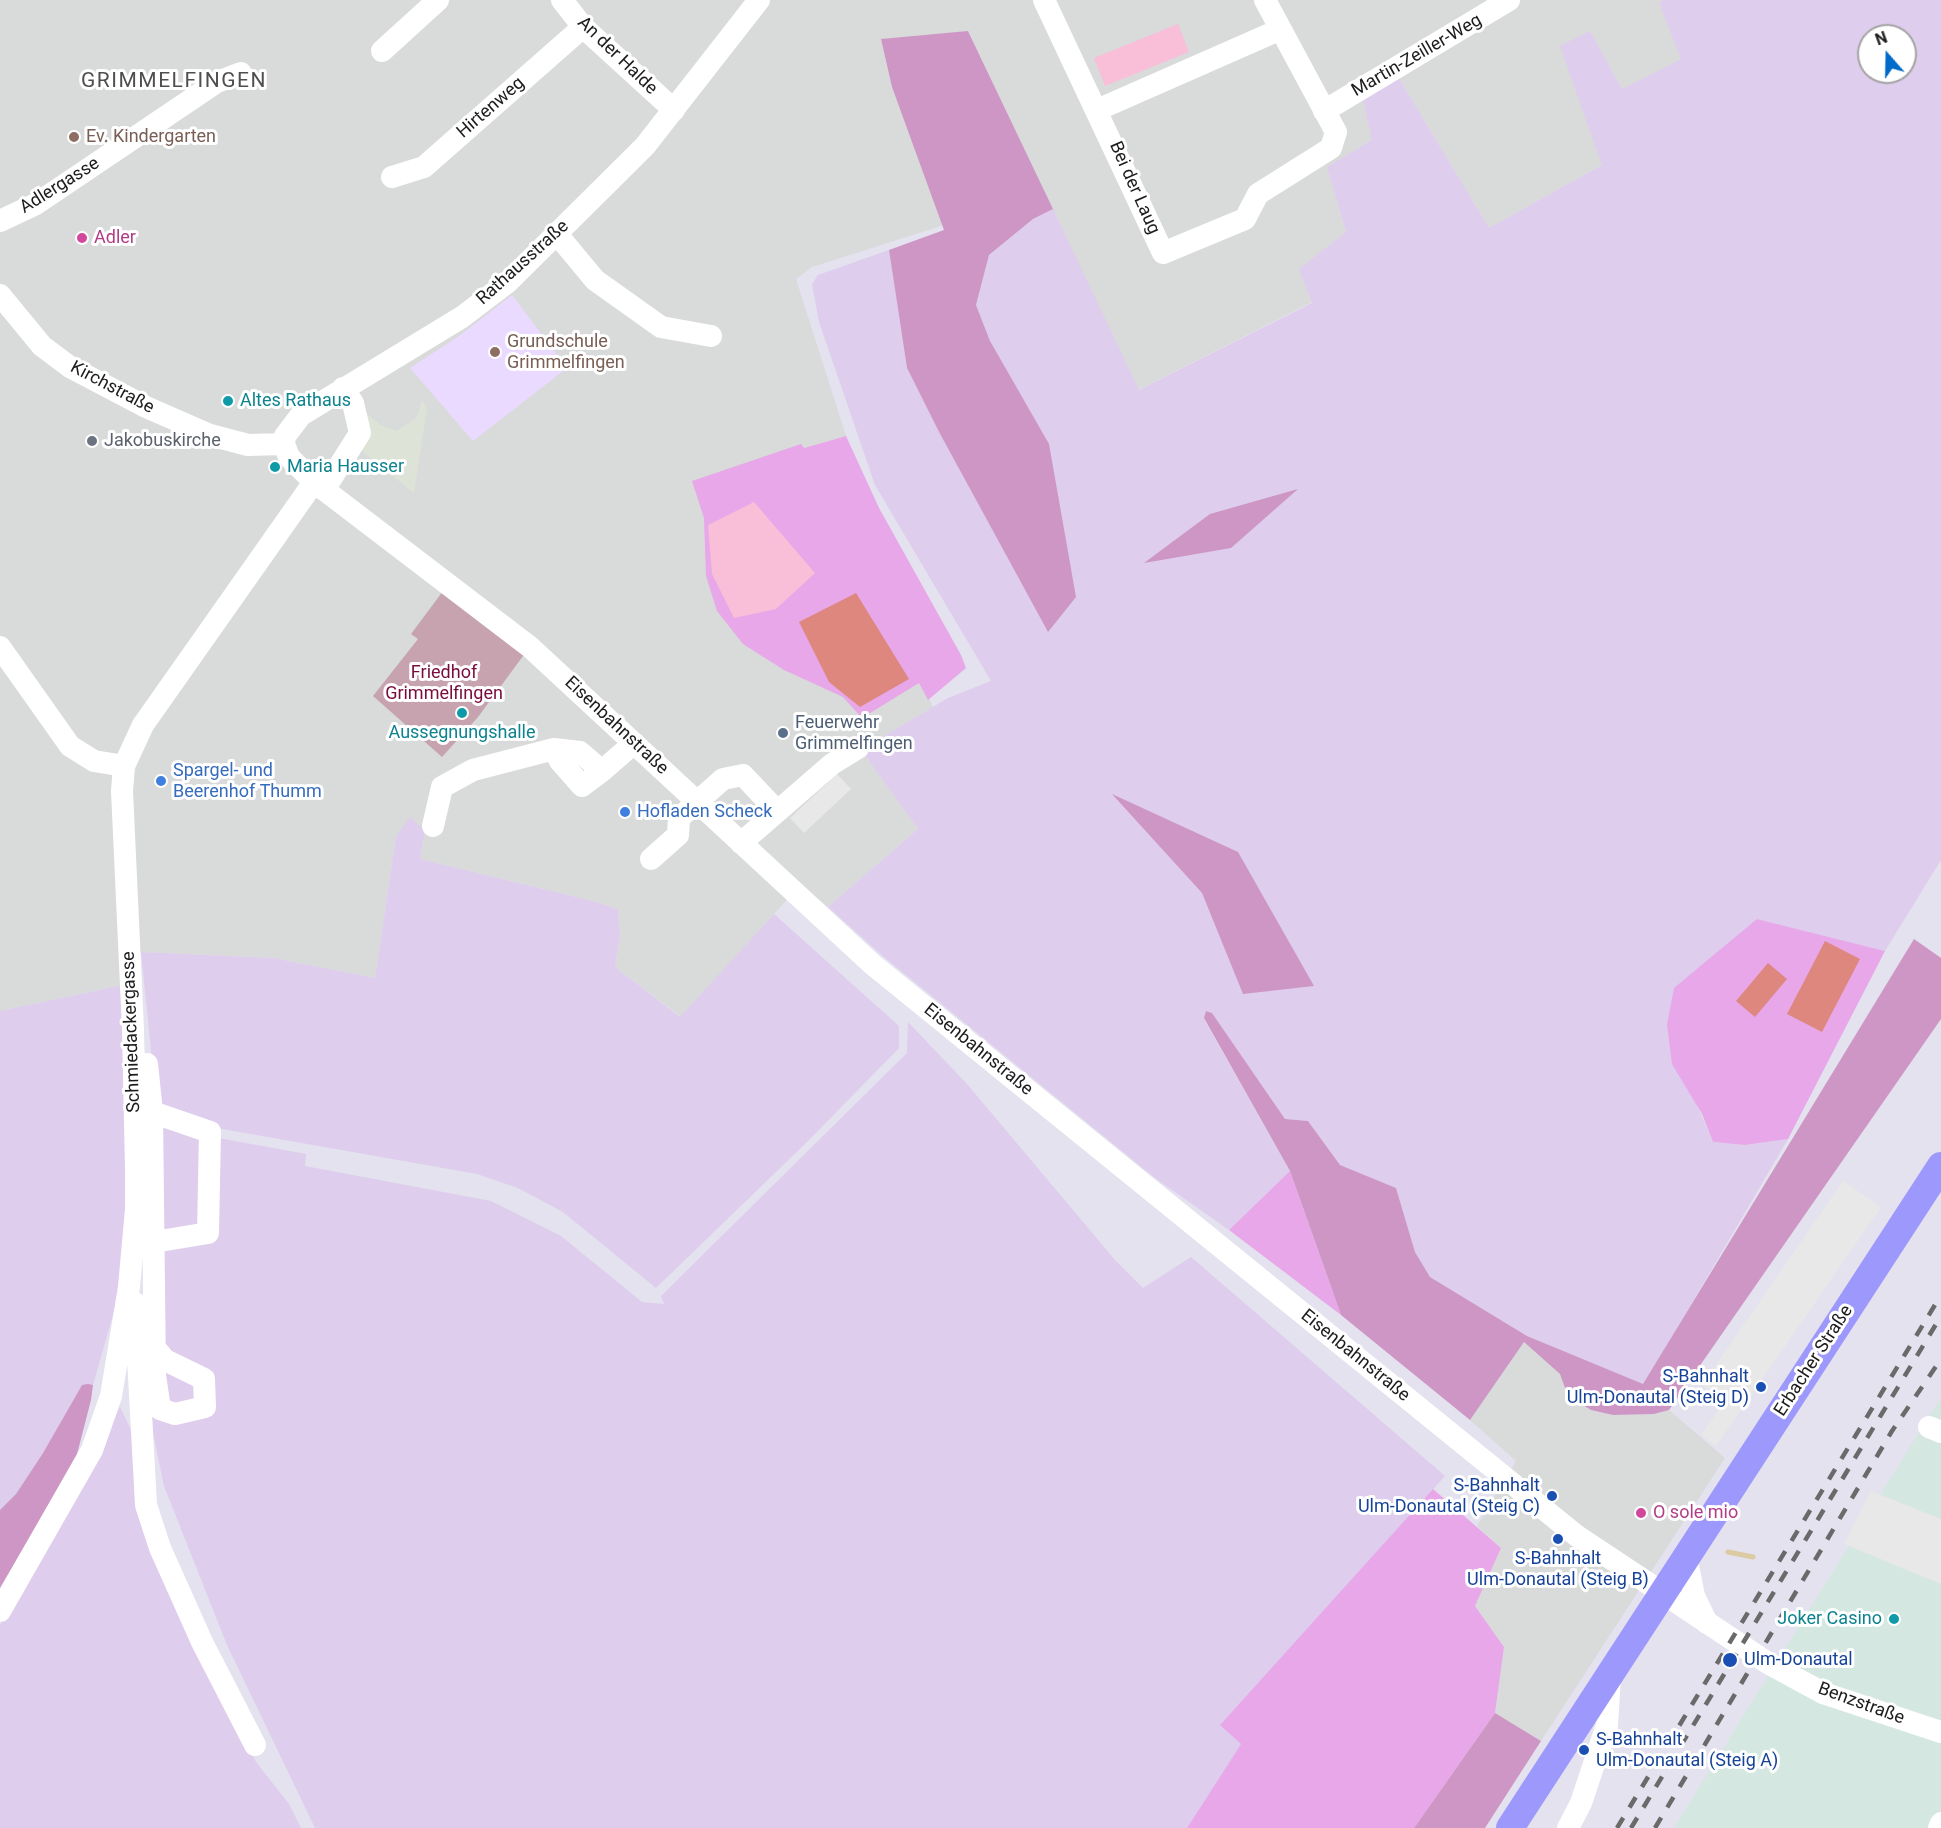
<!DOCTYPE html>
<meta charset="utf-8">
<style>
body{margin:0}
#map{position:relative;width:1941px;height:1828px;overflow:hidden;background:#e3e2ee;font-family:Roboto,sans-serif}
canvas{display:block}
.north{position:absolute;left:1857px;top:24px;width:60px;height:60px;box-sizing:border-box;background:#fff;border:2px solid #a4a4a4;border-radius:50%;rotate:340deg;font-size:16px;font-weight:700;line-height:24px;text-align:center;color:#1c1c1c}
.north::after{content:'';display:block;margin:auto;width:21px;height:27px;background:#006bc8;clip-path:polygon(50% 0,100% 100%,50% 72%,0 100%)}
</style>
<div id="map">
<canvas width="1941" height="1828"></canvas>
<div class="north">N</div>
</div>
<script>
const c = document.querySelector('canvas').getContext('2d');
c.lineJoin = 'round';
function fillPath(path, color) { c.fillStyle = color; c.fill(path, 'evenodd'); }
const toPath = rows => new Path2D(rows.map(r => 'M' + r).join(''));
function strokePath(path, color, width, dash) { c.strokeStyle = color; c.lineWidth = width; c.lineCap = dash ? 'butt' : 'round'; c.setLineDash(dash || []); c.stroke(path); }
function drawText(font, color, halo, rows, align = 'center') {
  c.font = font + ' Roboto,sans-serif'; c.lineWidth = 6; c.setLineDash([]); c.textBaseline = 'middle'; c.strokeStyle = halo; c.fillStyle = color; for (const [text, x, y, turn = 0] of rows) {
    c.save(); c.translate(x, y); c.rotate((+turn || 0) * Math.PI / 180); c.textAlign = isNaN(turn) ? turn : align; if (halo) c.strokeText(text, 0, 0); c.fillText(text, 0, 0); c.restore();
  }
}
fillPath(toPath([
 [0,0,1663,0,1659,3,1682,59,1622,89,1590,31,1602,165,1489,228,1397,75,1373,140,1327,167,1346,232,1300,269,1312,302,1138,390,969,32,881,39,892,87,944,225,812,267,796,279,846,436,804,448,933,707,861,750,918,829,828,907,801,884,681,1017,615,967,620,935,618,909,592,901,420,859,425,832,396,837,375,978,273,958,141,952,126,955,128,984,0,1011],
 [1524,1342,1561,1374,1568,1396,1591,1410,1613,1415,1654,1414,1669,1410,1725,1458,1541,1741,1495,1713,1504,1647,1475,1606,1501,1548,1477,1526,1516,1461,1470,1420]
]), '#d9dada');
fillPath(toPath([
 [1941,1397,1941,1828,1674,1828]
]), '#d4e7e0');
fillPath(toPath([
 [512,295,567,368,473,441,410,368,459,336]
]), '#ebdaff');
fillPath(toPath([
 [1663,0,1941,0,1941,860,1885,951,1757,919,1696,1103,1713,1142,1745,1145,1788,1139,1644,1385,1527,1336,1430,1277,1415,1252,1396,1188,1340,1165,1308,1121,1285,1119,1212,1013,1206,1011,1204,1019,1290,1171,1229,1230,1155,1178,884,957,828,907,918,829,861,750,948,698,991,681,875,485,819,322,812,284,818,275,889,250,907,368,939,432,1048,632,990,341,976,305,989,255,1033,219,1053,209,1139,390,1312,303,1299,269,1346,232,1327,167,1372,140,1362,95,1397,75,1489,228,1602,165,1560,46,1590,31,1622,89,1681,59,1659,3],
 [1869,36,1905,36,1905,72,1869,72],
 [1114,795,1314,986,1243,993,1202,893],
 [410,817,425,831,420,859,592,901,618,909,620,935,615,967,680,1017,774,914,899,1026,899,1048,808,1141,656,1288,563,1212,518,1188,477,1174,217,1128,157,1108,141,952,273,958,375,978,396,837],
 [128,984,129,1215,124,1276,93,1385,82,1385,43,1453,16,1494,0,1510,0,1011],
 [908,1022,967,1084,1115,1260,1143,1288,1191,1257,1445,1476,1221,1724,1241,1744,1187,1828,315,1828,227,1645,164,1486,152,1428,147,1125,306,1154,305,1166,491,1201,561,1236,642,1302,664,1304,661,1296,907,1053],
 [120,1407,131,1430,162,1568,256,1762,289,1804,301,1828,0,1828,0,1625]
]), '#decded');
fillPath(toPath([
 [846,436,879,508,961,655,966,668,928,700,919,683,862,718,843,697,784,670,743,644,717,611,706,576,704,518,692,481,801,444,804,448],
 [1757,919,1885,951,1788,1139,1745,1145,1713,1142,1702,1114,1672,1064,1667,1025,1674,988],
 [1290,1171,1341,1315,1229,1230],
 [1433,1489,1501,1548,1475,1606,1504,1647,1495,1713,1414,1828,1187,1828,1241,1744,1220,1725]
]), '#e7a7e9');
fillPath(toPath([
 [968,31,1053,209,1033,219,989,255,976,305,990,341,1049,444,1076,597,1048,632,939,432,907,368,889,250,944,230,892,87,881,39],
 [1298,489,1231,548,1144,563,1210,514],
 [1112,794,1238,852,1314,986,1243,994,1202,893],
 [1914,939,1941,958,1941,1019,1669,1410,1654,1414,1613,1415,1591,1410,1568,1396,1560,1374,1524,1342,1470,1420,1341,1315,1290,1171,1204,1018,1206,1011,1212,1013,1285,1119,1308,1121,1340,1165,1396,1188,1415,1252,1430,1277,1527,1336,1643,1384],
 [88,1384,93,1385,91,1400,76,1458,0,1588,0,1510,16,1494,43,1453,82,1385],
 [1495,1713,1541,1741,1485,1828,1414,1828]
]), '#cd96c4');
fillPath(toPath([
 [446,587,526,652,478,717,442,757,373,696,418,639,411,634]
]), '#c7a3b0');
fillPath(toPath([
 [1178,24,1189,52,1105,86,1094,58],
 [754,502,815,573,776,609,734,618,712,574,708,525]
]), '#f9bed8');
fillPath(toPath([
 [856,593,909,679,860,707,829,682,799,622],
 [1825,941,1860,959,1822,1032,1787,1014],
 [1768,963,1787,979,1755,1017,1736,1001]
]), '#de877f');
fillPath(toPath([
 [837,774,851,789,804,833,790,818],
 [1843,1181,1881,1207,1716,1446,1701,1435,1725,1401,1702,1385],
 [1871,1491,1941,1519,1941,1584,1844,1544]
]), '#e8e8e8');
fillPath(toPath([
 [422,400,427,409,414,493,353,444,353,403,381,425,397,431,417,417]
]), '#dde3d6');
strokePath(toPath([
 [1728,1552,1753,1557]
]), '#dccaa2', 5);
strokePath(toPath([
 [562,0,583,27,674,110],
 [759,0,645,146,508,282,462,317,301,415,285,436,284,444,289,457,314,482,530,647,872,964,1577,1536,1768,1663,1823,1693,1941,1732],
 [1044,0,1163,253,1245,219,1258,194,1331,148,1336,132,1265,0],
 [382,51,438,0],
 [1097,110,1279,30],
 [1324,111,1509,0],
 [392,177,424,167,583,27],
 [0,221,36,204,217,82,241,73],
 [556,233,595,280,661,327,711,336],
 [0,295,42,346,70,367,146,407,210,435,248,445,284,444],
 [324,490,360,433,353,403,343,388],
 [0,647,70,746,94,761,124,766],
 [554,749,560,761,582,786,602,771],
 [433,826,442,787,473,770,554,749,580,752,602,771,634,743],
 [741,843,832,764,858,748],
 [651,859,678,835,679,818,723,779,743,775,777,811],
 [147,1064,152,1112,210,1132,208,1233,154,1242],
 [152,1112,155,1375,160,1409,175,1414,205,1407,204,1379,165,1360,155,1348],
 [135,1303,146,1505,160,1548,202,1642,255,1745],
 [1929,1427,1941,1432],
 [1686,1556,1694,1596,1707,1623],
 [0,1611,92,1450,111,1396,129,1287,136,1209,136,1169,133,1029,122,791,124,766,143,725,314,482],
 [1568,1828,1581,1803,1607,1725,1610,1676],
 [1939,1828,1941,1823]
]), '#fff', 22);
strokePath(toPath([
 [1510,1828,1941,1166]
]), '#9d99fc', 28);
strokePath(toPath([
 [1617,1828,1941,1295],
 [1631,1828,1941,1316],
 [1655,1828,1892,1431,1941,1359]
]), '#6a6a6a', 4.5, [12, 12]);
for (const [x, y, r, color] of [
 [74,137,6,"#8d6e63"],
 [82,238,6,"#d1479c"],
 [495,352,6,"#8d6e63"],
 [228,401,6,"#0f9aa8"],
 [92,441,6,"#6b7280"],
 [275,467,6,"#0f9aa8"],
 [462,713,6,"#0f9aa8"],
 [783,733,6,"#5c6f8a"],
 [161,781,6,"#3f7fe0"],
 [625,812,6,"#3f7fe0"],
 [1761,1387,6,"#1a4fb4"],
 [1552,1496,6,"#1a4fb4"],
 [1641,1513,6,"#d1479c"],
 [1558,1539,6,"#1a4fb4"],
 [1894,1619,6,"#0f9aa8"],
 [1730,1660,8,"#1a4fb4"],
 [1584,1750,6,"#1a4fb4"]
]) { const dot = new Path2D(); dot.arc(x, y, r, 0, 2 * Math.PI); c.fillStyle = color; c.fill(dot); strokePath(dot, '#fff', 2); }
drawText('18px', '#1c1c1c', '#fff', [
 ["An der Halde",617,56,44],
 ["Martin-Zeiller-Weg",1417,56,-30],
 ["Hirtenweg",491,108,-41],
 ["Adlergasse",60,186,-32],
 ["Bei der Laug",1134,188,66],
 ["Rathausstraße",523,263,-42],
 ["Kirchstraße",112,388,28],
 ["Eisenbahnstraße",616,726,43],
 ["Schmiedackergasse",132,1032,-92],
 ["Eisenbahnstraße",978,1050,39],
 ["Eisenbahnstraße",1355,1356,39],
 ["Erbacher Straße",1814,1361,-57],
 ["Benzstraße",1861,1704,20]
]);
drawText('18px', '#785e54', '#fff', [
 ["Ev. Kindergarten",86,137],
 ["Grundschule",507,342],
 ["Grimmelfingen",507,363]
], 'left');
drawText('18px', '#b23c85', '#fff', [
 ["Adler",94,238],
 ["O sole mio",1653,1513]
], 'left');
drawText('18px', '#0d838f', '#fff', [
 ["Altes Rathaus",240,401],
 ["Maria Hausser",287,467],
 ["Aussegnungshalle",462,733,"center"],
 ["Joker Casino",1882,1619,"right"]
], 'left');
drawText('18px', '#5b616d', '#fff', [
 ["Jakobuskirche",104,441]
], 'left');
drawText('18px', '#790b3d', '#fff', [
 ["Friedhof",444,673],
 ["Grimmelfingen",444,694]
]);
drawText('18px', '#4e5e75', '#fff', [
 ["Feuerwehr",795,723],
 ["Grimmelfingen",795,744]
], 'left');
drawText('18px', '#366cbe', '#fff', [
 ["Spargel- und",173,771],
 ["Beerenhof Thumm",173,792],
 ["Hofladen Scheck",637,812]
], 'left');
drawText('18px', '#164399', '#fff', [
 ["S-Bahnhalt",1749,1377],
 ["Ulm-Donautal (Steig D)",1749,1398],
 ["S-Bahnhalt",1540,1486],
 ["Ulm-Donautal (Steig C)",1540,1507],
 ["S-Bahnhalt",1558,1559,"center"],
 ["Ulm-Donautal (Steig B)",1558,1580,"center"],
 ["Ulm-Donautal",1744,1660,"left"],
 ["S-Bahnhalt",1596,1740,"left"],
 ["Ulm-Donautal (Steig A)",1596,1761,"left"]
], 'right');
c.letterSpacing = '1.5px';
drawText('21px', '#4f4f4f', '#fff', [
 ["GRIMMELFINGEN",174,82]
]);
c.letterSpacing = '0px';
</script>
